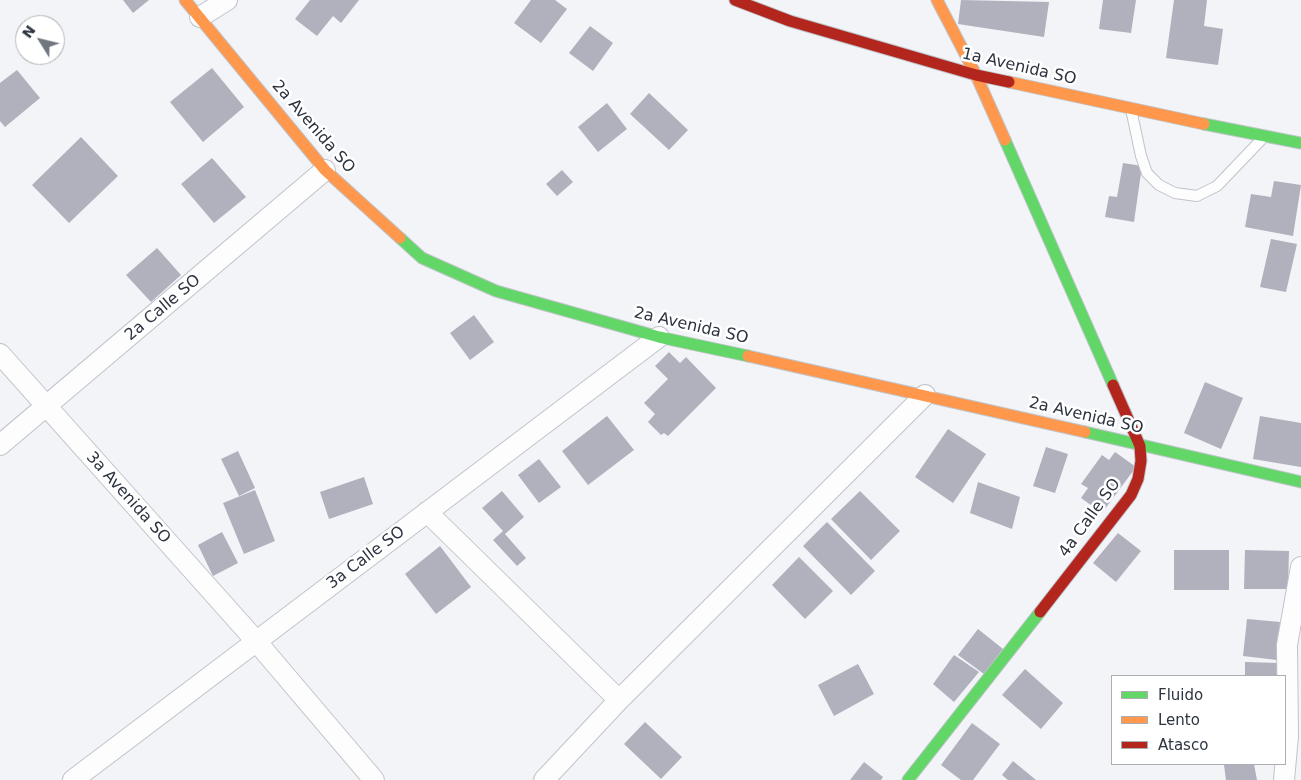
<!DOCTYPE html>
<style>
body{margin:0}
#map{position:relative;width:1301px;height:780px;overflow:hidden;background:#f2f4f7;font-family:"DejaVu Sans",sans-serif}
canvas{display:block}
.legend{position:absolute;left:1111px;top:675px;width:175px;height:90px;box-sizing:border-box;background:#fff;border:1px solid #abaeb3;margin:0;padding:6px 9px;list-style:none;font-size:15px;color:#2c3440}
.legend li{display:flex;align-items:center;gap:10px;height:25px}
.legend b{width:25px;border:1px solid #abaeb3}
.north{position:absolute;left:15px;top:15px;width:50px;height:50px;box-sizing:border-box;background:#fff;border:1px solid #abaeb3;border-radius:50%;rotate:306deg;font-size:14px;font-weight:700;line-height:20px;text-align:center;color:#2c3440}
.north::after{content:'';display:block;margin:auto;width:18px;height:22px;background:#717780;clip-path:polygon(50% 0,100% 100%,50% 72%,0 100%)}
</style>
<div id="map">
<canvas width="1301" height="780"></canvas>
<ul class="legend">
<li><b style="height:6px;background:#63d668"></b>Fluido</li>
<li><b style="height:6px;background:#ff974d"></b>Lento</li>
<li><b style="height:6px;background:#b3261e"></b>Atasco</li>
</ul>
<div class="north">N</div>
</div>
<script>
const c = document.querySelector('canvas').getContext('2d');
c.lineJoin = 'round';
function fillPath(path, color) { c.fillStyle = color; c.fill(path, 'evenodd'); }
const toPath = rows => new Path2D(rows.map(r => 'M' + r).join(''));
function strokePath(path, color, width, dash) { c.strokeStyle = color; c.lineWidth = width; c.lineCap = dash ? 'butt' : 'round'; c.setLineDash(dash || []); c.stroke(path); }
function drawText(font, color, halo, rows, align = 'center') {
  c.font = font + ' "DejaVu Sans",sans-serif'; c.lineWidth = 5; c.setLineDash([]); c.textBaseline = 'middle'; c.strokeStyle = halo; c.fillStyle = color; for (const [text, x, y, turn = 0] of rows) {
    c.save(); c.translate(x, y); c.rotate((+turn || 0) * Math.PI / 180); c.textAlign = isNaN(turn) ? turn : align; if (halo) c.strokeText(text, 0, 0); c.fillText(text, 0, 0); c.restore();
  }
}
fillPath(toPath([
 [123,0,149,0,133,13],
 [310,0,359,0,341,23,333,16,317,36,295,19],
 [531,0,555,0,567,9,541,43,514,23],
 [961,0,1049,2,1044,37,958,24],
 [1103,0,1136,0,1131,33,1099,29],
 [1174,0,1207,0,1204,26,1223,29,1218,65,1166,58],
 [590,26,613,43,593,71,569,53],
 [212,68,244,107,203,142,170,102],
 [17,70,40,98,5,127,0,121,0,83],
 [649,93,688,130,669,150,630,114],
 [607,103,627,129,598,152,578,127],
 [81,137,118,176,69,223,32,185],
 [212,158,246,197,214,223,181,184],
 [1123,163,1142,166,1134,222,1105,217,1109,196,1117,197],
 [562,170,573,182,557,196,546,184],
 [1274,181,1301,185,1293,236,1245,227,1251,194,1271,197],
 [1271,239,1297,244,1286,292,1260,287],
 [157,248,181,275,151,302,126,275],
 [474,315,494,342,470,360,450,333],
 [669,352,680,363,686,357,716,388,668,436,664,433,661,435,648,422,655,414,644,403,668,379,655,366],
 [1205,382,1243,398,1221,449,1184,433],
 [607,416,634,450,588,485,562,451],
 [1260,416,1301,423,1301,467,1253,459],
 [948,429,986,454,953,503,915,477],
 [1046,447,1068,454,1055,493,1033,486],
 [238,451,255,488,239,496,221,459],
 [1115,452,1136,467,1102,513,1081,498,1088,488,1081,484,1102,455,1109,460],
 [539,459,561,487,539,503,518,475],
 [364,477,373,504,329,519,320,492],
 [978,482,1020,497,1012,529,970,513],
 [255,490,275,541,244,554,223,503],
 [502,491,524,517,505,534,526,558,517,566,493,540,503,531,482,508],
 [860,491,900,531,871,560,831,519],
 [827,522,875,571,851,595,803,546],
 [222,532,238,563,213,576,198,545],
 [1118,533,1141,551,1116,582,1093,563],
 [440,546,471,587,436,614,405,574],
 [1174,550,1229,550,1229,590,1174,590],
 [1245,550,1289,551,1288,589,1244,589],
 [799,557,833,591,805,619,772,585],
 [1247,619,1280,622,1277,660,1243,656],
 [978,629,1003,649,984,674,958,655],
 [954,655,979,672,954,702,933,684],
 [1245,662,1279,663,1279,676,1245,676],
 [858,664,874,694,834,716,818,685],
 [1025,669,1063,703,1041,729,1002,695],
 [645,722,682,757,661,779,624,744],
 [972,723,1000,744,973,780,961,780,941,765],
 [1013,761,1036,780,1008,780,1002,775],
 [864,762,883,777,881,780,850,780],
 [1254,764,1257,780,1226,780,1224,765]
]), '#b0b1bd');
const lane = toPath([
 [1131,109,1141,156,1147,173,1159,185,1175,193,1197,196,1217,186,1261,140]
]);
const street = toPath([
 [200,17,227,0],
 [0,354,256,641,374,780],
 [0,445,325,170],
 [427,512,619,700],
 [73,780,659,337],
 [544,780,619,700,925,395],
 [1284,780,1288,736,1287,645,1301,567]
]);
const fast = toPath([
 [1204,124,1301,143],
 [1005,140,1113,385],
 [400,238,422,258,496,291,659,337,748,356],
 [1085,432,1301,482],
 [908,780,1040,612]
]);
const slow = toPath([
 [185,0,325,170,400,238],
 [937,0,976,75,1005,140],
 [1009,82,1204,124],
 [748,356,1085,432]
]);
const jam = toPath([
 [735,0,790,21,976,75,1009,82],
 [1040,612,1131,495,1138,479,1141,461,1140,446,1113,385]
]);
strokePath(lane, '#bfc4ca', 12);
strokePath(street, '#bfc4ca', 22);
strokePath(fast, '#bfc4ca', 13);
strokePath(slow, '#bfc4ca', 13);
strokePath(jam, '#bfc4ca', 13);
strokePath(lane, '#fdfdfe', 10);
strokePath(street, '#fdfdfe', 20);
strokePath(fast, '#63d668', 11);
strokePath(slow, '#ff974d', 11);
strokePath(jam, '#b3261e', 11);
drawText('16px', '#2c3440', '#fff', [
 ["1a Avenida SO",1019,67,13],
 ["2a Avenida SO",313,127,49],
 ["2a Calle SO",163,308,-40],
 ["2a Avenida SO",691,326,13],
 ["2a Avenida SO",1086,416,13],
 ["3a Avenida SO",128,498,48],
 ["4a Calle SO",1090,518,-54],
 ["3a Calle SO",366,558,-37]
]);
</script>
